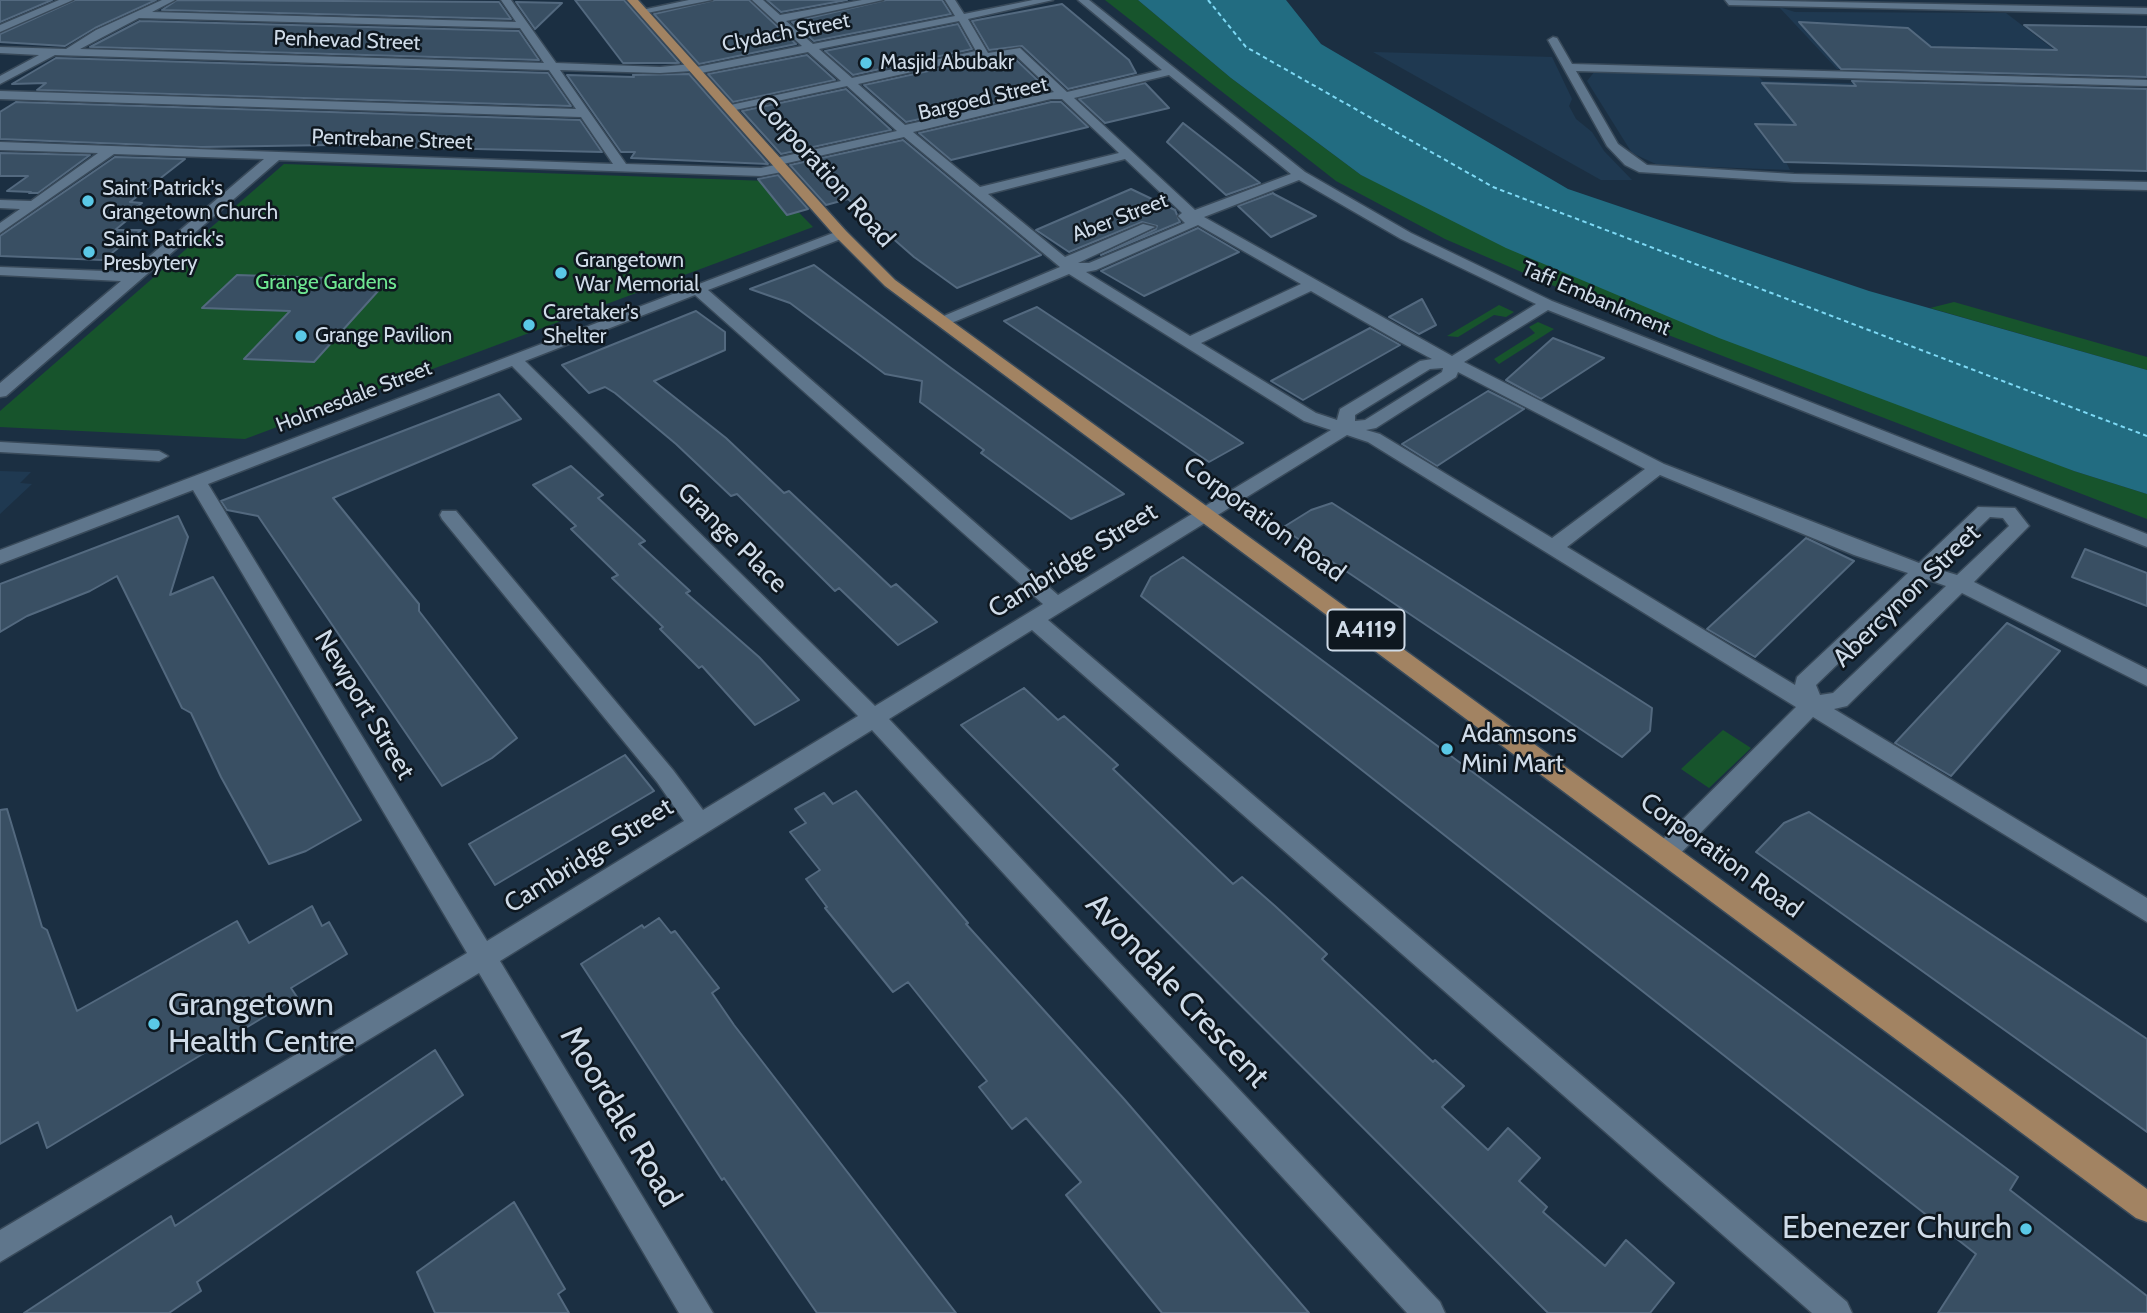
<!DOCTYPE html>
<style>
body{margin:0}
canvas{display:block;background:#1b2f42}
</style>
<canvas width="2147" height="1313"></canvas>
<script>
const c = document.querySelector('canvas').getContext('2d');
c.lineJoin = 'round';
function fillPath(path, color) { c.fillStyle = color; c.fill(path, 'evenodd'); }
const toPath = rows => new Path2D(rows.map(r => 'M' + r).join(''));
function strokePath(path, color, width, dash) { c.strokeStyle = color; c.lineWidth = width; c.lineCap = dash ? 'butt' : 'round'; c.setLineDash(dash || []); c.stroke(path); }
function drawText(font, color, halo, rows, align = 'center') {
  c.font = font + ' Cabin,sans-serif'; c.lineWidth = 5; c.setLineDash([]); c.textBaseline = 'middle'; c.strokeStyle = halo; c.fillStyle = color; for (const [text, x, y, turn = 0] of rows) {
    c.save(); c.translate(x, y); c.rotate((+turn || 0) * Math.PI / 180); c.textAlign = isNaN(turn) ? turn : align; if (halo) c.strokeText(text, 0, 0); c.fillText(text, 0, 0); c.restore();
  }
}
fillPath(toPath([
 [1779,7,1795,12,2006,13,2053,49,1935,46,1967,76,1837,69],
 [1373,52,1552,57,1572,99,1569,106,1576,119,1592,132,1604,151,1632,180,1601,180],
 [1595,71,1757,75,1763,81,2147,91,2147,171,1786,162,1790,170,1658,165,1632,153,1587,81],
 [0,471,31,472,20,483,32,484,0,514]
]), '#1f3951');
fillPath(toPath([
 [1105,0,1138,0,1231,78,1361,175,2074,471,2147,494,2147,519,1663,333,1445,239,1336,181],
 [284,164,768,181,813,227,245,439,0,427,0,411],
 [1954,302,2147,357,2147,370,1930,308],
 [1499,305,1514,312,1506,317,1494,315,1458,337,1447,336],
 [1538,322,1554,329,1499,364,1494,359,1535,333,1529,327],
 [1723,730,1751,748,1709,788,1681,769]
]), '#17542c');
fillPath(toPath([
 [1138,0,1286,0,1321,44,1568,189,1869,291,2147,370,2147,494,2074,471,1719,338,1506,248,1361,175,1231,78]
]), '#226c81');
strokePath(toPath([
 [1208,0,1246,47,1493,187,2147,436]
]), '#7ed9f5', 2, [4.5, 3.5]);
const building = toPath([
 [0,0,52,0,0,22,0,0],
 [75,0,156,0,95,28,65,46,0,42,0,34,75,0],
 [177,0,499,2,511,19,162,10,177,0],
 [575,0,624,0,679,63,623,63,575,0],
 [715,0,749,0,796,44,699,64,654,14,715,0],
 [767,0,847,0,781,12,767,0],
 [886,0,942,0,951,14,814,41,792,22,886,0],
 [516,2,562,3,535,29,516,2],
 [1062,4,1129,60,1136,73,1068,89,1022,46,989,50,972,21,1062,4],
 [140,21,519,31,539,60,90,47,140,21],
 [1799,22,1908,28,1931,47,2057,50,2024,25,2147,27,2147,77,1841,69,1799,22],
 [958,24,972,49,853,75,825,51,958,24],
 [807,55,835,80,733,102,708,74,807,55],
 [1013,57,1049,91,906,122,864,85,979,60,987,63,1013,57],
 [56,58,548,73,571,106,37,90,46,83,12,84,56,58],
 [689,74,768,164,631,158,635,152,621,152,567,75,634,77,633,75,689,74],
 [1852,81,2147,89,2147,171,1784,162,1755,124,1796,125,1762,83,1856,86,1852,81],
 [1145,83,1169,108,1105,123,1079,99,1145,83],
 [846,89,891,130,781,154,742,111,846,89],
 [16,102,580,120,602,152,393,147,396,144,201,147,0,139,0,112,16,102],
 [1051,102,1061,102,1088,127,951,160,919,133,1051,102],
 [1183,123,1260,183,1226,195,1167,142,1183,123],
 [903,140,1041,255,957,288,914,257,848,199,826,205,790,165,903,140],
 [0,153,90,155,38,193,29,193,31,192,7,191,28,176,0,176,0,153],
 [115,157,185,159,130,202,142,203,123,217,131,217,115,230,141,230,103,260,0,256,0,236,115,157],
 [778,175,808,209,787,215,758,179,778,175],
 [1131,189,1175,210,1180,222,1101,255,1156,229,1157,226,1142,222,1069,252,1036,230,1131,189],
 [1273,193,1274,194,1316,216,1271,237,1238,206,1273,193],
 [1198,228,1239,252,1144,296,1101,271,1198,228],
 [814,265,951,368,1124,494,1071,519,981,453,984,450,920,402,922,381,885,374,790,303,750,289,814,265],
 [237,275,388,280,314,362,244,359,290,311,202,308,237,275],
 [1422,299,1436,325,1419,334,1389,317,1422,299],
 [1037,307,1243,443,1209,462,1004,321,1037,307],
 [696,311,725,332,725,350,654,381,726,438,784,493,789,491,891,587,896,584,937,622,898,645,839,588,835,591,737,494,731,496,676,444,615,393,605,387,589,393,562,365,696,311],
 [1370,328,1400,345,1303,400,1271,381,1370,328],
 [1553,338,1604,358,1541,399,1506,380,1553,338],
 [1488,391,1524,409,1437,466,1402,444,1488,391],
 [499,394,521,419,333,498,419,604,419,611,517,738,492,758,442,786,258,516,227,510,221,501,499,394],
 [571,466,603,495,598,498,645,541,639,544,690,591,686,593,759,657,799,700,755,725,702,666,699,668,660,629,663,627,612,578,618,575,571,529,576,526,533,485,571,466],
 [1332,503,1652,708,1650,731,1622,757,1282,528,1311,510,1332,503],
 [178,516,188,537,170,595,213,577,361,820,306,851,269,864,221,777,191,713,182,708,117,576,90,591,27,616,0,632,0,584,178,516],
 [1806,538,1854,561,1755,657,1707,629,1806,538],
 [2085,549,2147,573,2147,606,2072,577,2085,549],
 [1183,557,2018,1177,2010,1190,2147,1296,2147,1313,1938,1313,1976,1254,1141,596,1151,577,1183,557],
 [2007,623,2060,651,1951,776,1895,743,2007,623],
 [1024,688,1058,720,1064,716,1118,765,1113,769,1233,884,1242,877,1275,906,1327,954,1322,959,1433,1062,1435,1060,1464,1086,1442,1107,1488,1150,1508,1128,1540,1158,1519,1181,1547,1207,1543,1212,1605,1266,1626,1240,1674,1283,1650,1313,1548,1313,961,725,1024,688],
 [625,755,654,791,495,885,469,844,625,755],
 [856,791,968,923,966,924,1124,1099,1309,1313,1162,1313,1066,1195,1081,1182,1026,1118,1012,1129,979,1087,987,1081,908,982,893,992,825,908,827,907,806,879,820,870,790,832,806,823,795,809,824,793,833,804,856,791],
 [7,809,42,927,47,930,77,1011,237,921,249,943,312,906,322,926,329,922,347,954,291,988,297,997,47,1148,38,1122,0,1144,0,810,7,809],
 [1809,812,2147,1039,2147,1132,1756,852,1784,823,1809,812],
 [659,918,671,933,675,931,719,988,712,993,734,1025,956,1313,817,1313,724,1178,722,1180,581,964,642,925,644,928,659,918],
 [435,1050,463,1095,197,1282,201,1291,169,1313,24,1313,171,1216,175,1226,435,1050],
 [514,1202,565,1289,558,1294,569,1313,435,1313,417,1272,514,1202]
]);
fillPath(building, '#394f63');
strokePath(building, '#53697f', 2);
const minor = toPath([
 [59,0,73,0,0,32,0,25,59,0],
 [162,0,175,0,152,12,516,22,501,0,511,0,556,63,660,67,692,64,697,67,802,46,752,0,763,0,780,15,862,0,883,0,786,21,813,44,955,16,945,0,955,0,964,14,1033,0,1053,0,968,19,988,53,1020,48,1067,92,1162,70,1078,0,1089,0,1305,172,1411,233,1552,301,2147,534,2147,547,1548,310,1464,362,1664,464,1919,563,1978,507,2015,508,2029,526,1974,582,2147,669,2147,686,1962,593,1847,706,1834,709,2147,898,2147,922,1813,717,1676,858,1667,861,1658,858,1655,851,1658,844,1796,707,1368,442,1347,435,1048,620,1847,1302,1852,1313,1812,1313,1032,630,889,719,1440,1302,1445,1313,1407,1313,872,730,500,961,713,1313,679,1313,479,973,0,1262,0,1230,467,953,193,490,0,564,0,550,841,230,846,231,846,237,708,290,1058,595,1331,430,1304,421,1069,274,949,324,939,324,939,318,1060,267,904,137,783,164,788,168,787,171,761,176,279,160,6,396,0,397,0,383,121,281,0,275,0,267,131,272,264,159,114,154,0,233,0,223,20,209,0,208,0,200,31,201,98,153,0,150,0,142,613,164,581,117,0,99,0,91,576,109,549,70,55,55,0,84,0,76,39,55,0,53,0,47,66,49,96,30,162,0],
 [139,18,520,28,544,63,80,49,139,18],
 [959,21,976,51,852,78,819,49,959,21],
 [808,52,841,81,726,106,726,112,847,86,897,131,772,159,771,162,775,165,761,168,626,164,560,70,660,73,691,71,696,74,808,52],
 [1014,54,1054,92,905,125,858,84,979,57,986,60,1014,54],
 [1169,75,1291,174,1195,210,1074,98,1169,75],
 [1051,99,1062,99,1119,153,980,187,913,132,1051,99],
 [1125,159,1182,213,1178,216,1185,223,1089,263,1078,263,1155,227,1143,224,1065,257,988,194,1125,159],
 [1299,180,1401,239,1536,304,1452,356,1204,217,1299,180],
 [1198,225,1301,284,1190,336,1086,272,1096,270,1198,225],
 [1311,291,1398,341,1432,359,1420,361,1340,409,1337,420,1316,413,1201,343,1311,291],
 [695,295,1043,604,875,706,525,361,695,295],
 [512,366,858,716,703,810,673,770,456,511,442,511,440,515,442,519,657,782,684,821,487,941,208,484,512,366],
 [1443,368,1442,372,1365,420,1355,421,1355,415,1430,369,1443,368],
 [1458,372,1645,469,1552,538,1380,434,1366,430,1376,428,1456,377,1458,372],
 [1660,475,1854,555,1908,573,1797,677,1795,685,1567,547,1660,475],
 [1990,517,2003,518,2009,526,1957,575,1937,569,1990,517],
 [1926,579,1946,586,1833,693,1820,695,1816,685,1926,579],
 [689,0,712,0,642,14,637,11,689,0],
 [1725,0,2147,8,2147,14,1729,5,1725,0],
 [1553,37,1557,38,1572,64,2147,80,2147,86,1576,71,1618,144,1647,165,1794,174,2147,182,2147,190,1794,182,1639,172,1625,165,1607,146,1548,40,1553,37],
 [0,442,159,451,168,456,159,461,0,452,0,442]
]);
const major = toPath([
 [627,0,638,0,846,231,895,280,2147,1189,2147,1222,2136,1218,885,286,836,237,627,0]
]);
strokePath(minor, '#394a5a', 3);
strokePath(major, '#394a5a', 3);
fillPath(minor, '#5f768c');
fillPath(major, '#a28362');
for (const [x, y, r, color] of [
 [866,63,7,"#5ac8e6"],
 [88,201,7,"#5ac8e6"],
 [89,252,7,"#5ac8e6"],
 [561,273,7,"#5ac8e6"],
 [529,325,7,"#5ac8e6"],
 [301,336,7,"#5ac8e6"],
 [1447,749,7,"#5ac8e6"],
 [154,1024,7,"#5ac8e6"],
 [2026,1229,7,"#5ac8e6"]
]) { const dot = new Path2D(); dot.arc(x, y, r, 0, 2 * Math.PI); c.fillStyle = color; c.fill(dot); strokePath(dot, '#0e171f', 2.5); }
drawText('21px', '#cfdbe8', '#0e171f', [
 ["Clydach Street",786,33,-11],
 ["Penhevad Street",347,41,2],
 ["Bargoed Street",983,99,-13],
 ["Pentrebane Street",392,140,2],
 ["Aber Street",1120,218,-21],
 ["Taff Embankment",1596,299,23],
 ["Holmesdale Street",354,397,-21]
]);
drawText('21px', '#cfdbe8', '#0e171f', [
 ["Masjid Abubakr",880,63],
 ["Saint Patrick's",102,189],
 ["Grangetown Church",102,213],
 ["Saint Patrick's",103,240],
 ["Presbytery",103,264],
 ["Grangetown",575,261],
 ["War Memorial",575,285],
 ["Caretaker's",543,313],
 ["Shelter",543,337],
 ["Grange Pavilion",315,336]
], 'left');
drawText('21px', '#6ee591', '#0e171f', [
 ["Grange Gardens",326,283]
]);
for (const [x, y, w] of [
 [1366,630,77]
]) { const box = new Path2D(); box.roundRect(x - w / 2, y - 20.5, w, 41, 5); c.fillStyle = '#0e171f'; c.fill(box); strokePath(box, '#cfdbe8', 2); }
drawText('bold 24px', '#cfdbe8', null, [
 ["A4119",1366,630]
]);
drawText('26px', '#cfdbe8', '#0e171f', [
 ["Corporation Road",825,172,48],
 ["Corporation Road",1264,520,36],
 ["Grange Place",732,538,45],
 ["Cambridge Street",1073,561,-32],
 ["Abercynon Street",1907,596,-44],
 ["Newport Street",364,705,59],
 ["Cambridge Street",589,856,-32],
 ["Corporation Road",1721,856,36]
]);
drawText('26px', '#cfdbe8', '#0e171f', [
 ["Adamsons",1461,734],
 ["Mini Mart",1461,764]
], 'left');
drawText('32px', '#cfdbe8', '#0e171f', [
 ["Avondale Crescent",1177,991,47],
 ["Moordale Road",620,1117,59]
]);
drawText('32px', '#cfdbe8', '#0e171f', [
 ["Grangetown",168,1006],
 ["Health Centre",168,1043],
 ["Ebenezer Church",2012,1229,"right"]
], 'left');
</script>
